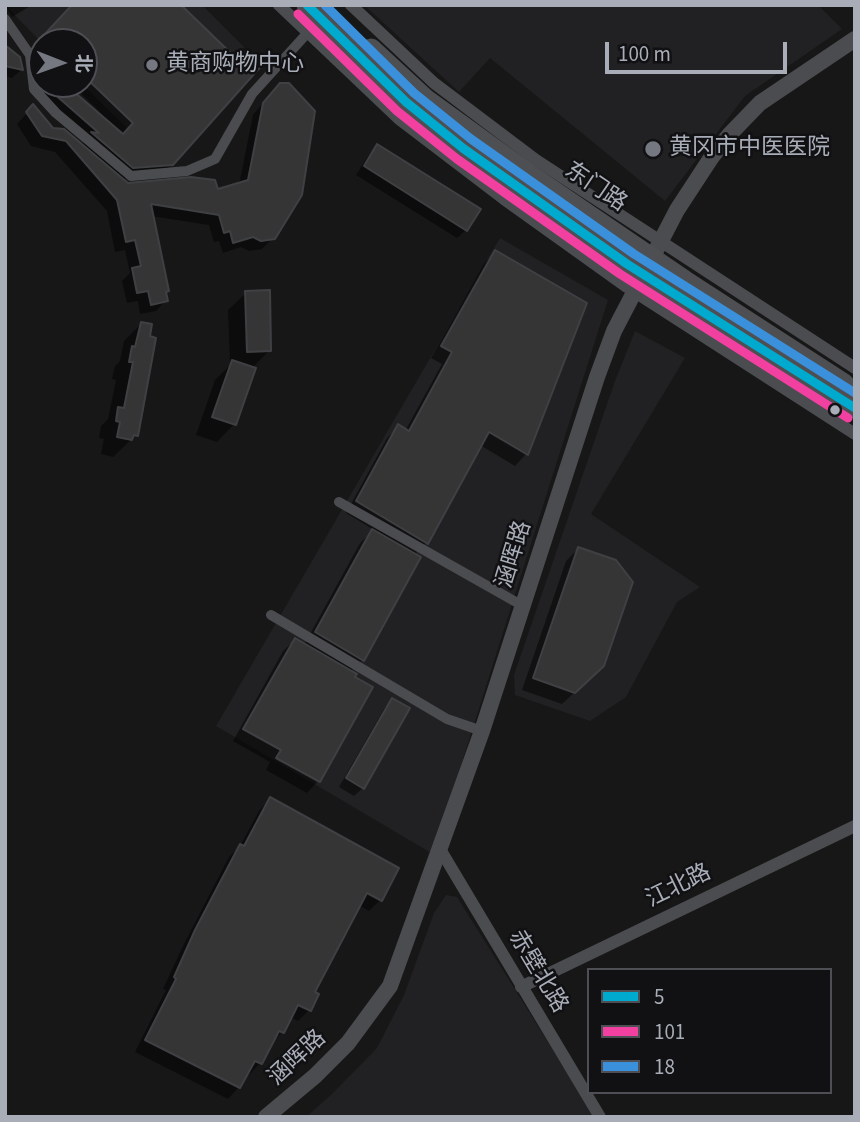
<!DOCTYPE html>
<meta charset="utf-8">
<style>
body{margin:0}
#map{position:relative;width:860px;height:1122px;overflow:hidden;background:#171717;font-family:"Source Sans 3","Noto Sans SC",sans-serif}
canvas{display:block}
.frame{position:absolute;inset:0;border:7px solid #a8adb8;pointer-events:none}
.legend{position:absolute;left:587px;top:968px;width:245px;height:126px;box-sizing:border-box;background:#111113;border:2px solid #4d4f55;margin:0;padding:9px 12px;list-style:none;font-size:21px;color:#a8adb8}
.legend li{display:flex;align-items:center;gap:14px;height:35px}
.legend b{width:35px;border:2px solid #4d4f55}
.north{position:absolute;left:28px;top:28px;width:70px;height:70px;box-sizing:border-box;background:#111113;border:2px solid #4d4f55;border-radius:50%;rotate:91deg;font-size:19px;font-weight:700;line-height:28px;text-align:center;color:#a8adb8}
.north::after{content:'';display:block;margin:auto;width:24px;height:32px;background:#757880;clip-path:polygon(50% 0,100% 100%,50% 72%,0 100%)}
.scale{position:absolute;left:605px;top:42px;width:182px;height:32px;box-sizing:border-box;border:4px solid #a8adb8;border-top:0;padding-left:9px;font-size:21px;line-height:24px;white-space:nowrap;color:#a8adb8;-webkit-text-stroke:5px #111113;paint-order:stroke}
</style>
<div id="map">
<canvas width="860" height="1122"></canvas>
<div class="frame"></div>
<ul class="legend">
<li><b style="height:9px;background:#00a9ce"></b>5</li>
<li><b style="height:9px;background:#f240a1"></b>101</li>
<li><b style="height:9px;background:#3a90db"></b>18</li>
</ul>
<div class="north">北</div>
<div class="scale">100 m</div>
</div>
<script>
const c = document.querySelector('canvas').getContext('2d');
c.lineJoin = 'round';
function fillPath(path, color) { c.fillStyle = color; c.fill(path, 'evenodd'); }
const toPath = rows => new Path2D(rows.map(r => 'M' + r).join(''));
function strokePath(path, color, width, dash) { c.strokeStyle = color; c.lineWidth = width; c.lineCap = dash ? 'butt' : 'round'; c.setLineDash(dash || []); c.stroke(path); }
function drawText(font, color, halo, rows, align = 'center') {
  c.font = font + ' "Source Sans 3","Noto Sans SC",sans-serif'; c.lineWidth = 5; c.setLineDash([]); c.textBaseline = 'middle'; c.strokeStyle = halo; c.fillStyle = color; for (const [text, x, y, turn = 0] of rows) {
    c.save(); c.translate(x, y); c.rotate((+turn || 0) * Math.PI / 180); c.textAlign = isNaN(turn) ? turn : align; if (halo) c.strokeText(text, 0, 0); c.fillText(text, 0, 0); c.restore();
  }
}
fillPath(toPath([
 [5,5,202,5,244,47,154,144,142,143,82,84,84,42,42,43],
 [364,5,818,5,842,29,745,96,665,201,490,58,459,92],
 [500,238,608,300,433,854,216,726],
 [635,331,685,358,591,514,700,587,677,602,626,697,590,721,515,695,514,675,615,381],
 [446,895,457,897,595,1117,306,1117,332,1094,377,1048,404,995,434,913]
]), '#212123');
fillPath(toPath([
 [5,5,32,5,12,17],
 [74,5,172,164,161,175,121,179,128,185,216,191,239,185,253,115,269,96,273,238,262,249,249,251,241,247,223,253,219,241,214,242,209,225,151,216,167,291,165,293,166,300,156,311,140,314,138,301,127,303,122,281,130,273,125,250,115,252,107,211,55,152,31,146,17,124,33,107,52,130,80,145,85,141,37,100,52,84,63,84,97,113,99,111,71,84,84,84,84,42,42,42,42,56,33,48],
 [5,47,19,57,21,70,12,78,5,76],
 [378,146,466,230,457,238,356,175,369,155],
 [495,252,526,454,515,466,480,445,426,543,414,555,418,557,362,660,350,672,318,781,307,793,266,770,270,762,233,741,283,651,295,640,304,645,360,543,374,530,346,513,387,438,398,427,405,431,442,364,431,358,484,264],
 [246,293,270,350,251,369,253,369,234,424,217,442,196,435,215,380,230,365,228,310],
 [141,324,136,435,113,457,101,454,104,439,99,438,101,426,108,419,116,380,112,379,115,366,120,361,124,341],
 [578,549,590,678,562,704,522,690,566,561],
 [392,700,363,788,354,796,339,787,384,709],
 [270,799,380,900,369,911,358,905,313,993,309,1010,298,1021,290,1017,282,1032,271,1044,260,1063,249,1075,246,1073,239,1087,228,1099,135,1052,166,990,163,989,184,944,229,857,240,846,259,811]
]), '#0007');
const building = toPath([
 [72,5,181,5,238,60,247,50,263,64,173,165,133,168,91,132,99,133,43,84,65,84,123,134,133,123,84,76,84,42,49,42,43,36,72,5],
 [5,45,20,57,23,70,5,66,5,45],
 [280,83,289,83,315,111,302,195,275,239,261,241,253,237,233,243,230,231,224,233,219,215,151,204,169,291,166,292,168,301,151,305,148,291,137,293,132,268,141,266,135,240,126,242,117,200,66,141,42,136,26,112,33,104,53,128,64,129,128,183,191,177,215,180,218,189,248,180,263,103,280,83],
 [377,144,481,209,467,231,364,166,377,144],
 [495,250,587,303,528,455,489,432,428,544,356,501,398,424,409,431,452,352,441,346,495,250],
 [270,290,271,351,247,352,245,291,270,290],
 [141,322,152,324,150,336,156,338,138,436,134,435,132,440,117,437,120,422,116,421,118,407,124,408,133,362,129,362,132,346,135,347,141,322],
 [232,360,256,368,236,425,212,417,232,360],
 [372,529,421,557,364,661,315,632,372,529],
 [578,547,616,560,633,582,604,666,575,693,533,678,578,547],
 [295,638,357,674,355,677,373,687,320,782,276,758,281,750,243,729,295,638],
 [392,698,410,708,364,789,346,778,392,698],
 [270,797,399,868,382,901,367,893,315,992,319,994,311,1011,298,1005,284,1033,279,1031,262,1064,255,1061,240,1088,145,1040,176,979,174,977,195,930,240,844,244,846,270,797]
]);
fillPath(building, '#353536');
strokePath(building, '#3f4043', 2);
strokePath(toPath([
 [5,19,30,55,34,89,56,113,131,176,187,171,215,159,252,94,321,18],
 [339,502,523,606],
 [271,615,447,719,482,731]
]), '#4b4c50', 10);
strokePath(toPath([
 [279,5,399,119,504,199,627,287,855,434],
 [351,5,434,83,536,160,855,368],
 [440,849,600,1117],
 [521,987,855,826]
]), '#4b4c50', 12);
strokePath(toPath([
 [266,1117,315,1076,348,1043,390,986,482,731,597,377,614,331,677,210,711,158,730,134,760,103,855,39]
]), '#4b4c50', 16);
strokePath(toPath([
 [307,5,406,102,464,149,627,264,855,408],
 [371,49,425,99,531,176,685,281,844,384]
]), '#4d4f52', 21);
strokePath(toPath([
 [307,5,406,102,464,149,627,264,855,408]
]), '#00a9ce', 9);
strokePath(toPath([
 [298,14,397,111,457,159,620,274,848,418]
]), '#f240a1', 9);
strokePath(toPath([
 [325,5,414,93,471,139,634,254,855,393]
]), '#3a90db', 9);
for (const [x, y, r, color] of [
 [152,65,7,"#757880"],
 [653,149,9,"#757880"],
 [835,410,6,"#a8adb8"]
]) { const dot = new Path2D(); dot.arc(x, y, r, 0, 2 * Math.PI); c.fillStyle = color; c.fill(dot); strokePath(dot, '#111113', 2.5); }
drawText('23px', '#a8adb8', '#111113', [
 ["黄商购物中心",166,65],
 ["黄冈市中医医院",669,149]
], 'left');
drawText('23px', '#a8adb8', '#111113', [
 ["东门路",595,188,34],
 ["涵晖路",515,555,-73],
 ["江北路",679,887,-26],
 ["赤壁北路",537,972,59],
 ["涵晖路",298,1059,-43]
]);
</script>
